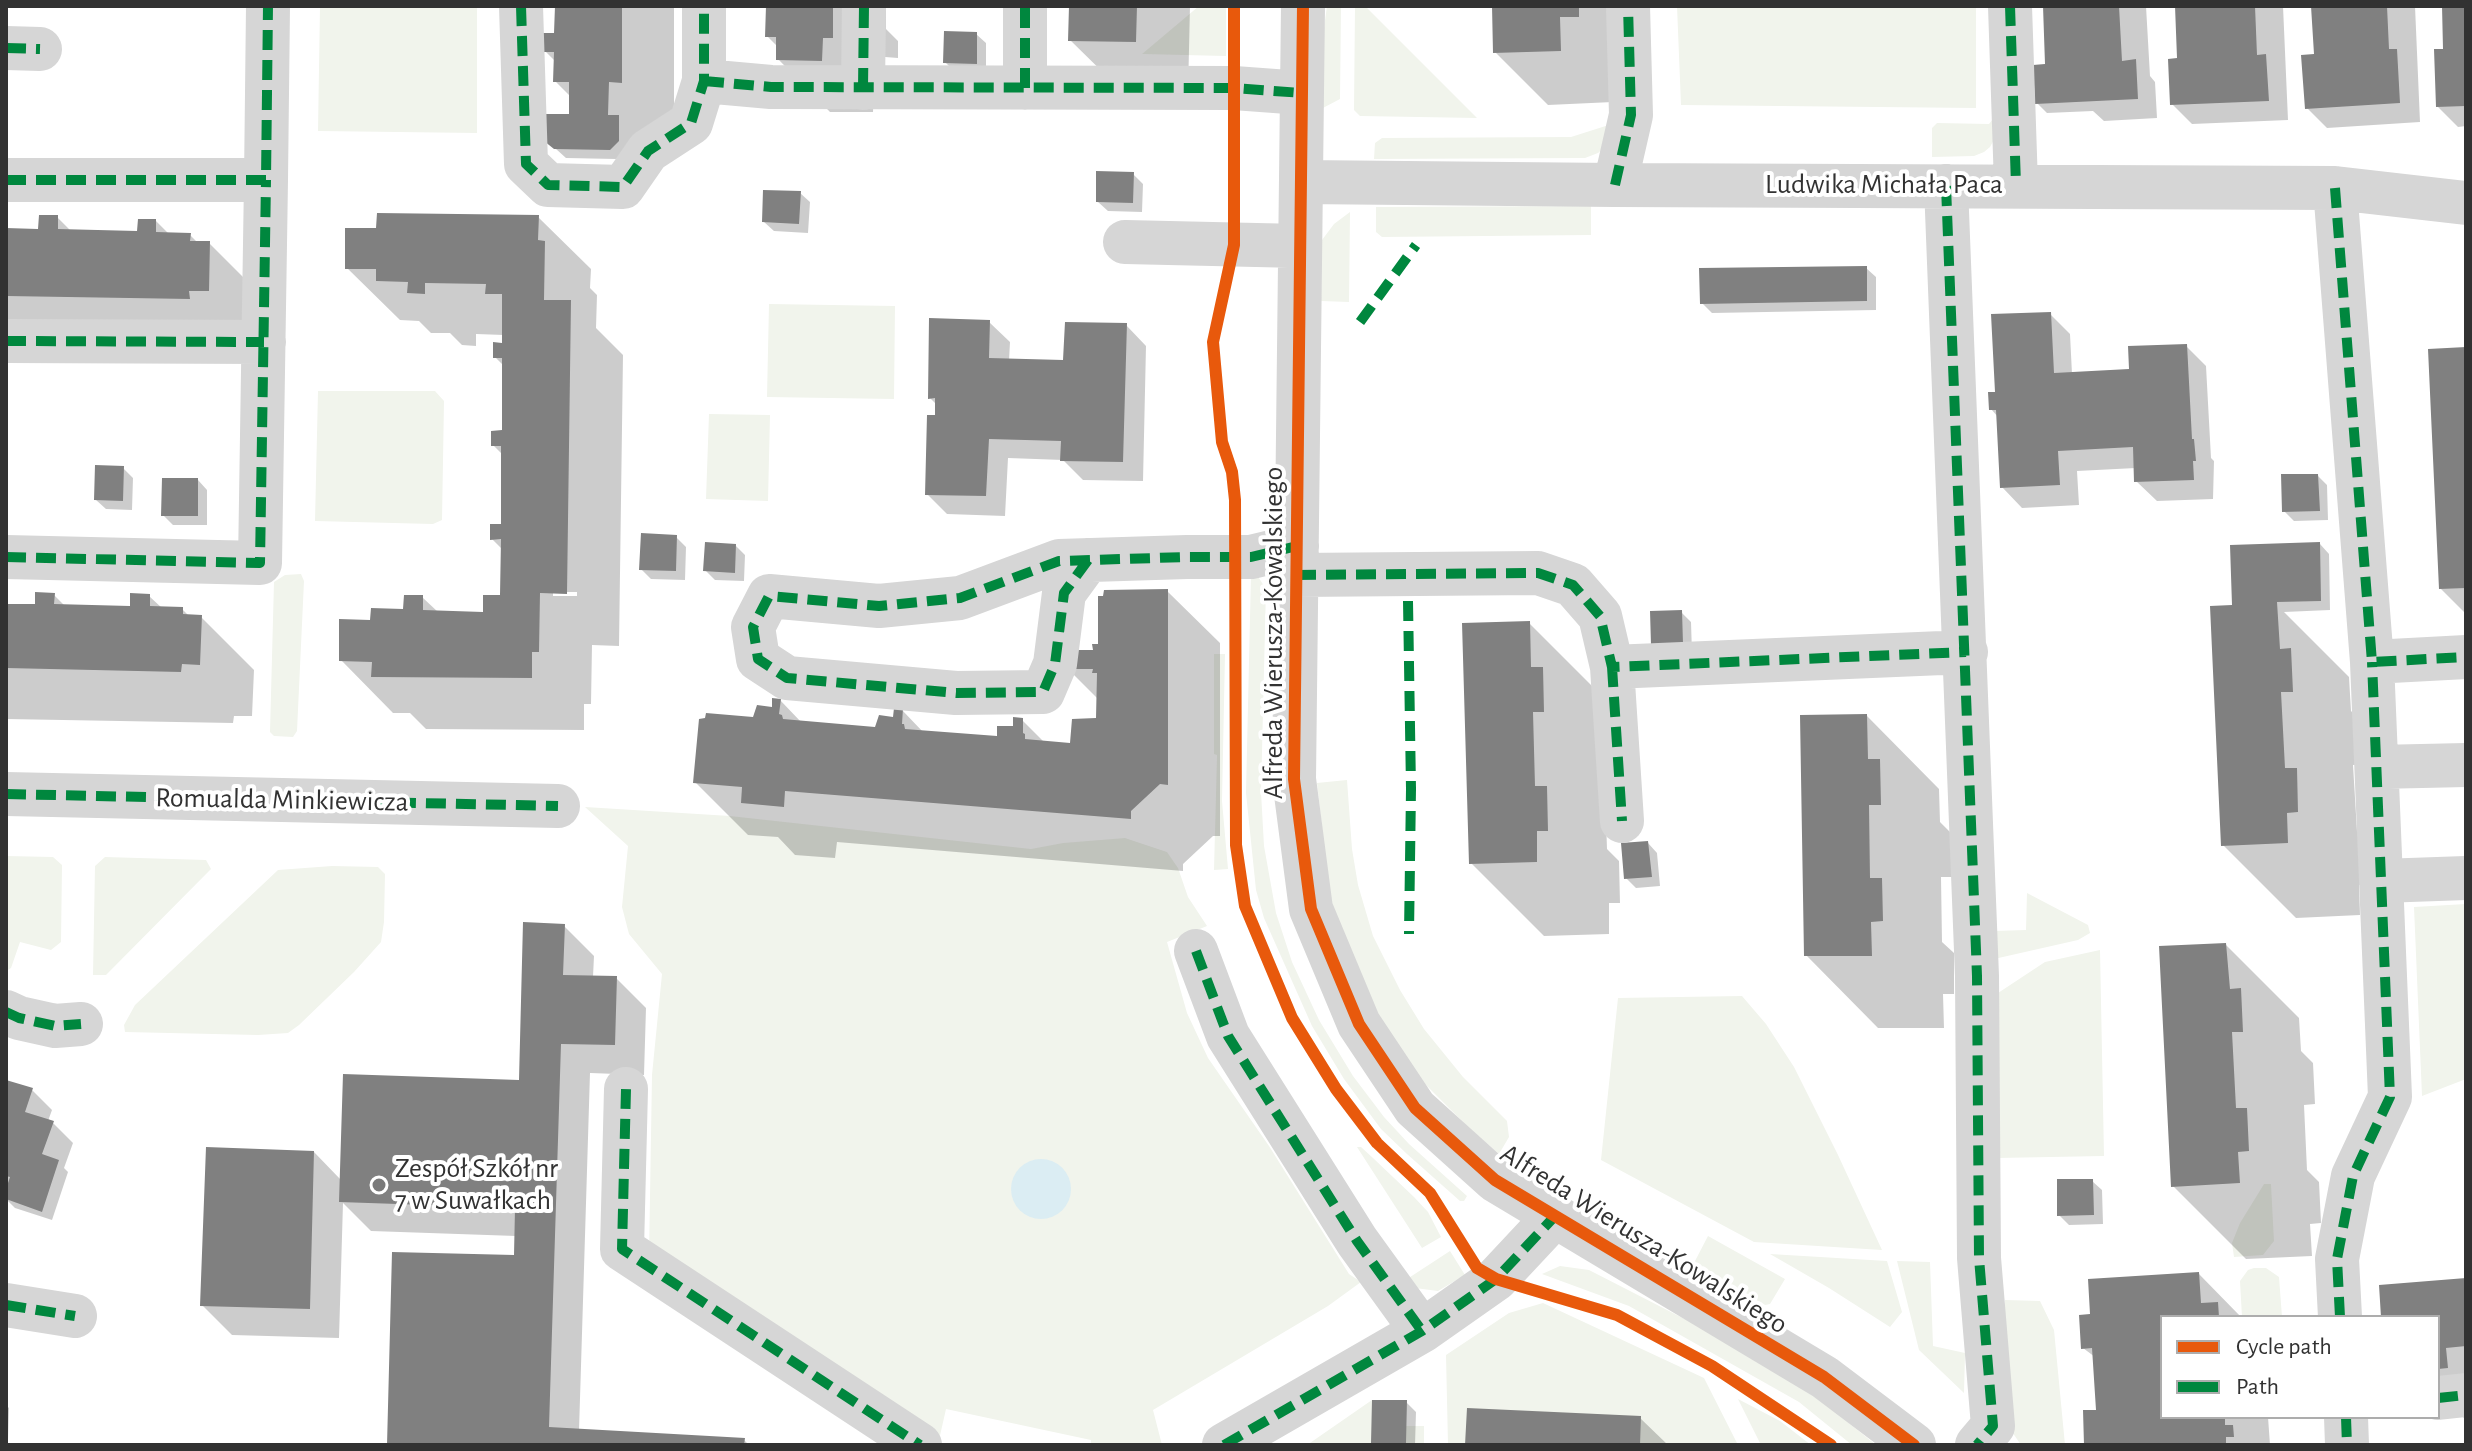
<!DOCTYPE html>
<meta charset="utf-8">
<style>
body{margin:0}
#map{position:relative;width:2472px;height:1451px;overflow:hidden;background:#fff;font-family:"Alegreya Sans",sans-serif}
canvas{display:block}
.frame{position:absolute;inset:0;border:8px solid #323232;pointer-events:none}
.legend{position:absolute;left:2160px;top:1315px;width:280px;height:104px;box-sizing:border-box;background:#fff;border:2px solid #adadad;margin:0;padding:10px 14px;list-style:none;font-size:24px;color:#323232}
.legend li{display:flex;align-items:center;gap:16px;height:40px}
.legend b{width:40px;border:2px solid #adadad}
</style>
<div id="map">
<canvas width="2472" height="1451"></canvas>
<div class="frame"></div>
<ul class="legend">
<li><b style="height:10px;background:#e8590c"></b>Cycle path</li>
<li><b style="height:10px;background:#00873e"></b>Path</li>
</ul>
</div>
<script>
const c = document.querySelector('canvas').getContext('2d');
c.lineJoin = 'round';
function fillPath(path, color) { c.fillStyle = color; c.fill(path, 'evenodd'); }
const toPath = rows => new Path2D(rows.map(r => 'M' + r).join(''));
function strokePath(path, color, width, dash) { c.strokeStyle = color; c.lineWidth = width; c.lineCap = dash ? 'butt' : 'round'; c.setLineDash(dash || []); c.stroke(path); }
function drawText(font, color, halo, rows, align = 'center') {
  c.font = font + ' "Alegreya Sans",sans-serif'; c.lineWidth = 8; c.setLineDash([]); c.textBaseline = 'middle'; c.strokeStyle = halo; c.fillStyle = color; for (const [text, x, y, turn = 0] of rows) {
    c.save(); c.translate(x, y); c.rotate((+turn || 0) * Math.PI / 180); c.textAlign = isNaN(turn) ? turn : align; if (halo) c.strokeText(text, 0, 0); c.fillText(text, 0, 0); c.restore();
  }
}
fillPath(toPath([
 [320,6,477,6,477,133,318,131],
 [1199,6,1226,6,1226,56,1142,54],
 [1327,6,1341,6,1340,99,1321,109,1320,56],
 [1355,6,1365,6,1477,118,1360,116,1354,110],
 [1677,6,1976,6,1976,108,1681,105],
 [1993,119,1996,136,1990,147,1984,152,1974,156,1932,157,1932,128,1937,123,1989,124],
 [1615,123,1605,147,1598,153,1585,158,1374,159,1375,143,1382,138,1571,137],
 [1591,206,1591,235,1382,237,1376,232,1376,207],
 [1350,212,1349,302,1321,301,1322,240,1334,224],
 [769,304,895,306,894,399,767,397],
 [318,391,435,391,444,401,442,520,433,524,315,521],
 [709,414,770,415,768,501,706,499],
 [301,574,304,581,297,731,293,737,274,736,270,732,274,582,285,575],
 [1251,574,1257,575,1266,589,1261,792,1264,846,1276,913,1292,962,1319,1020,1353,1076,1384,1117,1409,1144,1467,1196,1464,1201,1460,1201,1407,1154,1381,1129,1344,1079,1312,1026,1264,918,1256,890,1246,793],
 [1214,654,1225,654,1222,801,1228,869,1214,870,1217,755,1214,754],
 [1347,780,1352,849,1358,885,1373,936,1400,990,1424,1029,1463,1077,1507,1121,1509,1137,1499,1154,1467,1126,1423,1082,1374,1014,1332,915,1317,783],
 [585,807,730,816,1031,849,1063,843,1125,838,1167,852,1178,868,1188,897,1207,926,1167,942,1187,1013,1208,1058,1269,1146,1349,1274,1361,1282,1328,1306,1153,1410,1162,1445,1091,1445,1091,1440,946,1409,939,1440,649,1258,652,1075,662,974,629,934,622,907,628,846],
 [6,856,53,857,62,865,61,942,51,950,20,942,11,968,6,971],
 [105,857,206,860,211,869,106,975,93,975,95,866],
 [332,866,378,867,385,874,384,922,381,942,354,972,299,1025,288,1033,258,1035,125,1032,124,1025,135,1005,278,870],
 [2027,893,2088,925,2090,933,2078,940,1994,959,1994,931,2026,930],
 [2466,904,2466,1079,2422,1096,2414,907],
 [2100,950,2104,1156,1997,1158,1998,993,2045,962],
 [1742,996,1766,1024,1794,1067,1838,1155,1882,1250,1754,1242,1601,1160,1618,998],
 [1357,1147,1361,1147,1373,1158,1414,1197,1428,1212,1441,1237,1422,1248],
 [2264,1184,2271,1184,2274,1241,2263,1255,2234,1257,2232,1243,2240,1223],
 [1708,1236,1785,1279,1770,1304,1765,1305,1695,1265,1695,1261],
 [1450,1251,1465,1275,1438,1291,1415,1288,1404,1281],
 [1770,1254,1887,1261,1902,1312,1890,1327,1829,1288],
 [1897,1261,1930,1262,1933,1346,1965,1353,1964,1393,1919,1350],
 [1560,1266,1589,1270,1710,1332,1823,1402,1876,1445,1852,1445,1799,1402,1629,1306,1542,1274],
 [2254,1268,2266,1268,2279,1277,2282,1317,2242,1317,2240,1281,2248,1270],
 [2005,1300,2040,1301,2054,1330,2065,1445,2021,1445,2004,1420],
 [1543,1303,1704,1378,1738,1445,1448,1445,1446,1355,1509,1313],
 [1738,1399,1780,1421,1811,1445,1761,1445],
 [1372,1400,1372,1442,1406,1443,1406,1426,1424,1426,1424,1445,1307,1445]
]), '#f1f4ec');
fillPath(toPath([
 '1011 1189a30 30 0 1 1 60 0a30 30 0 1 1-60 0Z'
]), '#dbedf3');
fillPath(toPath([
 [557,6,674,6,674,134,616,159,566,158,546,140,571,116,571,97,556,82,556,62,545,51,556,35],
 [768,6,886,6,886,29,898,41,898,58,885,57,874,90,873,112,830,112,778,59,778,47,767,36],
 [1067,6,1190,6,1188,93,1123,92,1070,40,1071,10],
 [1494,6,1610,6,1613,102,1548,105,1495,52],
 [2045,6,2146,6,2150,76,2155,82,2157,118,2104,121,2093,111,2047,113,2037,103,2050,66],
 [2177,6,2283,6,2288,120,2192,124,2172,104,2182,60],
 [2313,6,2415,6,2420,122,2327,128,2307,108,2318,56],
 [2444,6,2466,6,2466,126,2458,127,2438,107,2448,51],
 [976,34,986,43,986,72,955,72,945,62],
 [1133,174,1143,184,1142,212,1108,211,1098,202],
 [800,193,810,202,808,233,774,231,764,222],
 [57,217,72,232,139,233,156,221,169,234,190,235,198,243,209,243,261,295,260,343,6,347,6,230,40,231],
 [538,217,591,269,590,288,597,295,596,328,623,355,619,646,592,645,591,704,584,704,584,730,426,729,410,713,393,713,341,660,372,622,405,611,422,597,438,612,485,614,502,597,503,550,492,539,503,526,503,455,493,445,504,432,504,366,495,357,504,345,504,335,476,334,476,346,462,345,450,333,431,333,419,321,400,320,347,268,378,230],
 [553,592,577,592,577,596,553,596],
 [1866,268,1876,277,1876,310,1712,313,1702,303],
 [2050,314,2070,334,2072,374,2131,371,2186,346,2206,366,2211,458,2214,461,2213,499,2157,501,2136,481,2136,468,2077,471,2079,505,2022,508,2002,487,1998,417,1991,409,1998,393],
 [989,322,1010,342,1009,361,1065,362,1126,325,1146,346,1143,481,1083,480,1063,460,1008,458,1005,516,947,514,927,494,937,417,937,405,930,398],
 [2466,349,2466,614,2441,589],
 [123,468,133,478,132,510,106,509,96,500],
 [2318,476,2327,485,2328,520,2294,521,2284,511],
 [198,480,207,490,207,525,173,525,163,515],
 [676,537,686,547,685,580,651,579,641,569],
 [2320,544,2329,554,2330,610,2284,612,2349,677,2351,711,2363,723,2365,764,2353,765,2357,831,2369,843,2370,884,2359,885,2360,915,2296,918,2223,845,2236,607],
 [735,545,745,555,744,581,715,580,705,570],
 [1167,591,1220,643,1220,836,1213,836,1183,864,1183,871,837,842,835,858,795,855,778,837,748,835,695,782,755,719,774,709,780,700,802,723,877,729,895,719,902,710,924,733,999,738,1015,728,1022,720,1045,743,1072,745,1098,720,1098,699,1067,668,1095,652],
 [54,595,66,607,132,608,149,596,162,608,182,609,190,617,201,617,254,670,252,716,234,716,233,723,6,719,6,606,37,606],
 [1681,612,1691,622,1692,653,1663,654],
 [1529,623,1602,696,1607,849,1619,861,1620,903,1609,903,1609,934,1544,936,1471,863],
 [1867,716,1939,789,1940,822,1952,834,1953,877,1941,877,1942,942,1954,953,1954,994,1943,994,1944,1028,1878,1028,1806,955],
 [1648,843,1657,853,1660,886,1636,888,1626,878],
 [564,926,594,956,593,977,616,978,646,1008,644,1075,590,1073,579,1431,744,1440,749,1445,389,1445,515,1258,516,1236,371,1231,343,1203,339,1338,232,1335,202,1305,314,1152,341,1180,521,1082],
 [2226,945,2299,1018,2301,1051,2313,1063,2315,1104,2304,1105,2307,1170,2319,1182,2321,1223,2310,1224,2312,1256,2246,1259,2173,1186],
 [6,1082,32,1090,52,1110,48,1121,53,1123,73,1143,64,1168,68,1172,52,1220,15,1208,6,1199,8,1189,6,1189],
 [2092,1181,2102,1190,2103,1224,2069,1225,2059,1215],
 [2199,1274,2241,1317,2162,1317,2162,1417,2268,1417,2270,1445,2087,1445,2098,1412,2095,1357,2083,1348,2092,1316],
 [2466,1280,2466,1420,2449,1403,2438,1404,2438,1317,2383,1317],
 [1406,1402,1416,1412,1415,1445,1377,1445,1373,1442],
 [6,1405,9,1408,8,1440,6,1440],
 [1640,1418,1668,1445,1467,1445]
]), '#0003');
fillPath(toPath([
 [555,6,622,6,622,83,609,82,608,115,619,115,619,141,610,150,554,149,544,141,544,114,569,114,569,82,553,82,554,52,543,52,543,33,554,33],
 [766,6,833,6,833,38,823,38,822,61,776,60,776,37,765,37],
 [1069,6,1137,6,1136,42,1068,41],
 [1492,6,1579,6,1579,17,1560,17,1561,51,1493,53],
 [2043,6,2119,6,2122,61,2136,59,2138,99,2035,104,2033,65,2045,64],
 [2175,6,2255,6,2257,55,2266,54,2269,101,2170,105,2168,59,2177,58],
 [2311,6,2387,6,2389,49,2397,49,2400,103,2305,109,2301,55,2314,54],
 [2442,6,2466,6,2466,106,2436,107,2434,49,2443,49],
 [944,31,977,32,977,64,943,63],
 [1096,171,1134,172,1133,203,1096,202],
 [763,190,801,191,799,224,762,222],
 [377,213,539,215,538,240,545,241,544,300,571,300,567,594,540,593,539,652,532,652,532,678,371,677,372,662,339,661,339,619,370,620,371,608,403,609,404,595,423,595,423,610,483,612,483,595,500,595,501,539,490,540,490,524,501,524,501,446,491,446,491,431,502,430,502,358,493,358,493,342,502,343,502,294,485,294,486,284,425,283,425,294,407,293,408,282,376,281,376,269,345,269,345,228,376,228],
 [39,215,58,215,58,229,137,231,138,219,156,219,156,232,191,233,190,241,210,241,209,291,189,291,190,299,6,296,6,228,38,229],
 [1867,266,1867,301,1700,304,1699,268],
 [2051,312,2054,373,2129,369,2128,346,2187,344,2192,439,2194,439,2196,461,2193,461,2194,480,2134,482,2133,447,2058,451,2060,485,2000,488,1996,410,1989,410,1988,392,1995,392,1991,314],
 [929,318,990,320,989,358,1063,360,1065,322,1127,323,1123,462,1060,461,1061,441,989,439,986,496,925,495,927,415,935,415,935,398,928,399],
 [2466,347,2466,588,2439,589,2428,349],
 [95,465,124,466,123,501,94,500],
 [2281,474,2318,474,2320,511,2282,512],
 [162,478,198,478,198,516,161,516],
 [641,533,677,535,676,571,639,570],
 [705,542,736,544,735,573,703,571],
 [2320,542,2321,601,2277,602,2280,649,2291,648,2293,692,2281,692,2285,768,2297,768,2298,812,2287,813,2288,843,2221,846,2210,606,2232,605,2230,545],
 [1168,589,1168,785,1160,784,1131,811,1131,819,785,791,784,807,741,803,742,787,693,783,699,719,705,718,706,713,753,717,757,705,772,707,772,698,781,699,779,714,782,715,783,719,875,727,879,715,893,717,894,708,903,708,902,724,904,724,905,729,997,736,997,726,1013,726,1013,717,1023,718,1023,733,1025,734,1025,739,1070,743,1072,719,1096,718,1097,673,1092,673,1093,669,1065,669,1065,650,1093,650,1092,644,1098,644,1098,596,1103,596,1104,590],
 [35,592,55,593,54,604,130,606,130,593,150,594,150,606,183,607,183,614,202,615,200,665,182,664,181,672,6,668,6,604,35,604],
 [1682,610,1683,644,1651,645,1650,611],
 [1530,621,1531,667,1543,667,1544,712,1533,712,1535,786,1547,786,1548,831,1537,831,1537,862,1469,864,1462,623],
 [1867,714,1868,759,1880,759,1881,805,1869,805,1870,878,1882,878,1883,921,1871,922,1872,956,1804,956,1800,715],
 [1648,841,1652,877,1624,879,1621,843],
 [523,922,565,924,563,975,617,976,615,1045,561,1044,549,1427,745,1438,744,1445,387,1445,392,1252,514,1255,515,1208,339,1202,343,1074,519,1080],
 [2226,943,2230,989,2241,988,2243,1032,2232,1032,2236,1108,2247,1108,2249,1151,2238,1152,2240,1183,2171,1187,2159,946],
 [6,1080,33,1088,25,1112,54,1121,42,1154,59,1160,42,1212,6,1199,6,1189,10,1177,6,1176],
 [206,1147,314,1151,310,1309,200,1306],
 [2057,1179,2093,1179,2094,1215,2057,1216],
 [2199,1272,2201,1303,2218,1302,2219,1317,2162,1317,2162,1417,2225,1417,2225,1425,2233,1425,2234,1437,2226,1437,2226,1445,2084,1445,2083,1410,2096,1410,2092,1348,2081,1349,2079,1315,2090,1314,2088,1279],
 [2466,1278,2466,1346,2446,1348,2448,1368,2438,1369,2438,1317,2381,1317,2379,1285],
 [1372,1400,1407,1400,1406,1443,1371,1443],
 [1467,1408,1641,1416,1640,1445,1465,1445]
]), '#808080');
strokePath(toPath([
 [521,6,526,164,548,185,623,187,648,151,691,123,704,81,704,6],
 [1303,6,1294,779,1311,909,1359,1024,1415,1108,1495,1180,1824,1377,1914,1445],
 [2010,6,2016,185],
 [6,48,40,49],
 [704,81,771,87,1234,88,1302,93],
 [863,88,864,6],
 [1025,88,1025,6],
 [6,180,266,180,268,6],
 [1301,182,1615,185,2335,188,2466,203],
 [1615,185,1631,115,1628,6],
 [1946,186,1977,976,1979,1258,1993,1426,1977,1445],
 [2335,188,2372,662,2466,657],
 [1125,242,1300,246],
 [6,341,264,342],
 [6,557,260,563,266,180],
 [1088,560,1064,593,1055,664,1043,692,956,693,787,678,758,659,753,627,769,596,879,606,960,598,1059,561,1187,557,1251,557,1297,546],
 [1296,575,1538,573,1573,585,1600,616,1612,667,1966,652],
 [1612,667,1622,821],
 [2377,767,2466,765],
 [6,794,558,806],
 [2381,881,2466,878],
 [1196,951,1228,1036,1357,1241,1422,1331],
 [6,1012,19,1018,55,1026,81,1024],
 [626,1089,622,1249,920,1445],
 [6,1305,75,1316],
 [2340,1317,2337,1259,2353,1176,2390,1097,2372,662],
 [2438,1398,2466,1395],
 [2346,1417,2347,1445],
 [1224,1445,1422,1331,1496,1279,1554,1217]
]), '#d6d6d6', 44);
strokePath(toPath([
 [521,6,526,164,548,185,623,187,648,151,691,123,704,81,704,6],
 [2010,6,2016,185],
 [6,48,40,49],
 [704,81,771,87,1234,88,1302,93],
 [863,88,864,6],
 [1025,88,1025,6],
 [6,180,266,180,268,6],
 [1615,185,1631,115,1628,6],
 [1946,186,1977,976,1979,1258,1993,1426,1977,1445],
 [2335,188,2372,662,2466,657],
 [1360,322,1416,245],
 [6,341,264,342],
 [6,557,260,563,266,180],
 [1088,560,1064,593,1055,664,1043,692,956,693,787,678,758,659,753,627,769,596,879,606,960,598,1059,561,1187,557,1251,557,1297,546],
 [1296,575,1538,573,1573,585,1600,616,1612,667,1966,652],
 [1408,601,1411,789,1409,934],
 [1612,667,1622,821],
 [6,794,558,806],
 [1196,951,1228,1036,1357,1241,1422,1331],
 [6,1012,19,1018,55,1026,81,1024],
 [626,1089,622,1249,920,1445],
 [6,1305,75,1316],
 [2340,1317,2337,1259,2353,1176,2390,1097,2372,662],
 [2438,1398,2466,1395],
 [2346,1417,2347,1445],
 [1224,1445,1422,1331,1496,1279,1554,1217]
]), '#00873e', 10, [20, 10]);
strokePath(toPath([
 [1234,6,1234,245,1213,342,1222,442,1232,472,1235,500,1236,845,1245,906,1292,1018,1336,1089,1377,1143,1430,1193,1477,1268,1496,1279,1617,1315,1712,1366,1831,1445],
 [1303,6,1294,779,1311,909,1359,1024,1415,1108,1495,1180,1824,1377,1914,1445]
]), '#e8590c', 12);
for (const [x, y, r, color] of [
 [379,1185,8,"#7a7a7a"]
]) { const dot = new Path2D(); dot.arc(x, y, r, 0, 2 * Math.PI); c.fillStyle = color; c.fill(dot); strokePath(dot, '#fff', 3); }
drawText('28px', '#323232', '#fff', [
 ["Ludwika Michała Paca",1884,185],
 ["Alfreda Wierusza-Kowalskiego",1274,633,-90],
 ["Romualda Minkiewicza",282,800,1],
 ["Alfreda Wierusza-Kowalskiego",1644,1239,32]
]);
drawText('28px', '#323232', '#fff', [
 ["Zespół Szkół nr",395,1169],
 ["7 w Suwałkach",395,1201]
], 'left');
</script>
